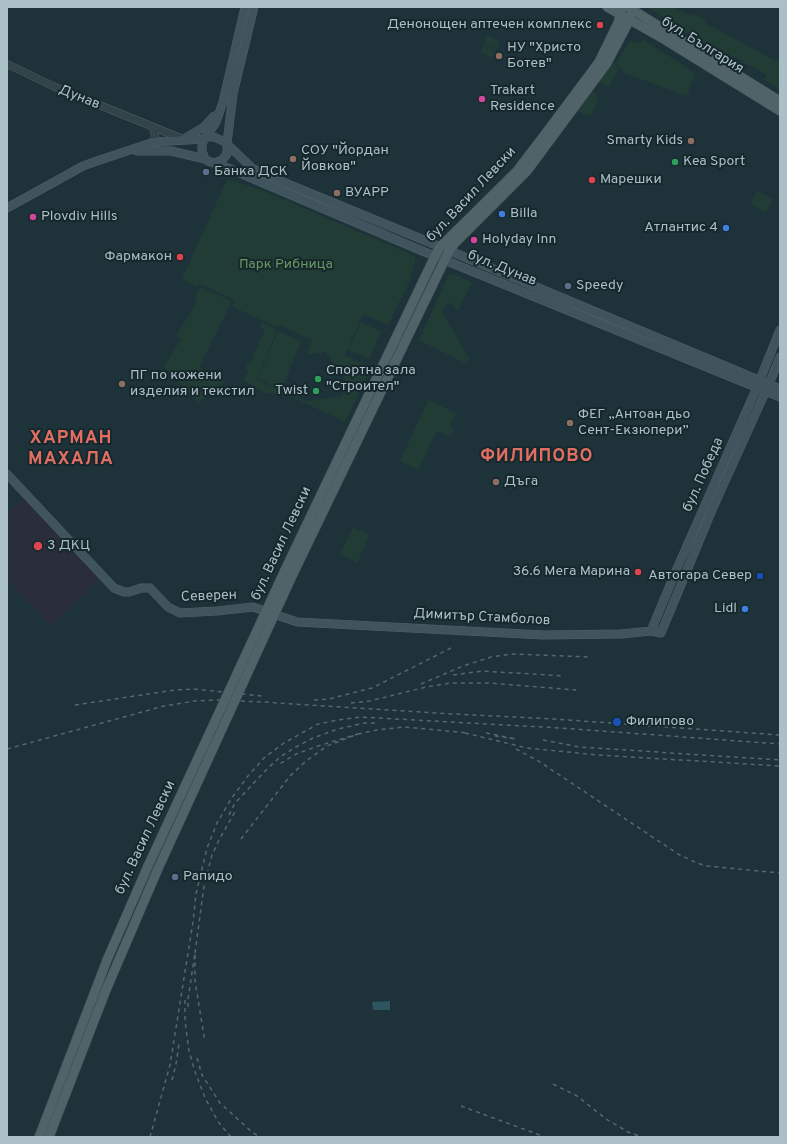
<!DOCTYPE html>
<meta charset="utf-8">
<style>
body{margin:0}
#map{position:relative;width:787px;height:1144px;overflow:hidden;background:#1e3239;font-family:Overpass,sans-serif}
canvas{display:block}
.frame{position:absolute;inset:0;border:8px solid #abbfc6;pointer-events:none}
</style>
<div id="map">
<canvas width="787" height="1144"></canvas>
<div class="frame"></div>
</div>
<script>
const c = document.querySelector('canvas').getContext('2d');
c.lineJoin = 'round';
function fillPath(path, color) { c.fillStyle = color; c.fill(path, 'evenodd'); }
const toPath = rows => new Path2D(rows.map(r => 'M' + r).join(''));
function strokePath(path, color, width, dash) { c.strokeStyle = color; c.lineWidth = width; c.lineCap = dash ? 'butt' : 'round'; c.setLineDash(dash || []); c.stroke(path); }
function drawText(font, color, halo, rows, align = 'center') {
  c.font = font + ' Overpass,sans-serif'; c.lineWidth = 4; c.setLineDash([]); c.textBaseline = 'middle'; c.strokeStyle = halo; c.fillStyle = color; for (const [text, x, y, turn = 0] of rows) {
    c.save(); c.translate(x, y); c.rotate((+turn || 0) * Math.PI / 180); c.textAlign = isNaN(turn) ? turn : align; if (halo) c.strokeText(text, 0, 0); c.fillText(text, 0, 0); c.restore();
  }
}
fillPath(toPath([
 [23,498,100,579,51,626,7,579,7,513]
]), '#2a2d3a');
fillPath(toPath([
 [647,7,673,7,689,15,690,13,706,20,705,23,780,63,780,90,764,80,766,75,733,56,730,61],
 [488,35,500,42,496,50,484,43],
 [644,40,695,73,687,96,624,73,616,62,630,41,639,43],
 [484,44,496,51,492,58,480,52],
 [615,62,619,69,609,87,598,82],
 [591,92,595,93,598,98,591,116,577,111],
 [227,179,262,190,415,256,415,262,410,280,388,325,363,314,345,355,371,368,345,422,286,394,291,385,300,398,306,401,341,396,348,384,325,352,306,355,312,340,279,325,277,327,261,320,233,307,234,300,200,284,198,287,182,279],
 [757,191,773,199,766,212,750,204],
 [452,274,472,282,459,310,456,309,453,304,449,303,442,309,443,313,469,358,467,364,419,340,448,276],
 [201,287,231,301,230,305,199,367,225,382,198,403,164,367,181,339,176,336,197,302,194,299],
 [261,322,277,330,257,380,281,391,279,393,267,394,244,380,248,372,245,369,250,360,252,361,254,358,252,357,265,330,261,327],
 [361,322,381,332,369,359,348,350],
 [278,331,301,341,281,390,258,379],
 [428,400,456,413,450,426,454,429,451,436,436,431,419,470,400,461],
 [353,527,370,535,357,563,340,554]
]), '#213c35');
fillPath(toPath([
 [390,1001,390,1010,373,1010,372,1002]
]), '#2e545f');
const tertiary = toPath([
 [7,64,55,87,183,139],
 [153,128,155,135,154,142]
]);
const secondary = toPath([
 [206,137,216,122,223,102,245,7],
 [184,139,204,127,214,116],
 [227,143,233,94,254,7],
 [228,145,252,168,278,180,431,243,780,389],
 [137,151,171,151,205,159],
 [215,163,222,160,227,154,227,143,214,137,206,137,202,143,202,151,205,159,208,161,228,168,420,250,780,397],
 [7,208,56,181,83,166,97,161,154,142,204,139],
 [7,474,114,588,124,592,129,592,141,588,150,588,168,607,180,613,217,611,253,607,297,622,543,635,621,634,651,631,661,633,712,510,769,384,780,357],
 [651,631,675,573,757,387,780,330]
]);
const primary = toPath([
 [607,7,662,38,780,111],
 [628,7,780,101],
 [285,570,435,256,440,247,517,171,555,121,599,62,618,23,622,7],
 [293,574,449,251,455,243,527,171,607,63,626,27,633,10],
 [39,1137,107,960,148,866],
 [49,1137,106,990,157,871]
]);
strokePath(tertiary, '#4f6167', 8);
strokePath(secondary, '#4f6167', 9);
strokePath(primary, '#3e4f55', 10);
strokePath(tertiary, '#324349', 7);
strokePath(secondary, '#3f545c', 8);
strokePath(primary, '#4f6369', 9);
strokePath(toPath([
 [453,675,482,671,564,676],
 [421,684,463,666,491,657,512,654,590,657],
 [314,700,329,699,372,688,453,647],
 [351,703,370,701,426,687,451,683,489,683,576,690],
 [75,705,175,690,194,689,262,696],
 [465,733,527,748,598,755,780,766],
 [486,733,516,739,495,736],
 [358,734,377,730,404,727,469,733],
 [543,740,579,747,780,760],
 [7,749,164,706,195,701,217,700,263,702,435,713,554,719,780,735],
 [516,749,540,762,678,854,697,863,707,866,780,873],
 [229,815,235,803,266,770,280,757,296,747,313,738,338,729,364,723,375,723],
 [241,839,290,776,306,761,327,746,358,734,318,746,296,754,278,765],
 [195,953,204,886,212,855,219,840,236,810],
 [185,1000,185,1021,189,1051,195,1072,206,1100,219,1123,231,1137],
 [188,1007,188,999,195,953,195,981,205,1042],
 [197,1058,202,1075,220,1103,252,1132,260,1137],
 [172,1080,176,1064,179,1044],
 [553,1084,577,1096,606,1119,628,1132,642,1137],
 [461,1106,545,1137],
 [150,1137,170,1065,193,922,196,894,207,848,217,823,231,799,248,776,265,757,284,743,318,724,338,720,360,717,560,728,780,744]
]), '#536971', 1.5, [4, 4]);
const primaryBridge = toPath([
 [148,866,285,570],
 [157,871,293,574]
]);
strokePath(primaryBridge, '#3e4f55', 10, []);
strokePath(primaryBridge, '#4f6369', 9);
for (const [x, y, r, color] of [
 [600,25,4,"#e0444e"],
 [499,56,4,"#8d6e63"],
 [482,99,4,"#d1479c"],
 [691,141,4,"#8d6e63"],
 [293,159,4,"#8d6e63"],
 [675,162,4,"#2e9e5b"],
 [206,172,4,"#5c6f8a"],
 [592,180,4,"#e0444e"],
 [337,193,4,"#8d6e63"],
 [502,214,4,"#3f7fe0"],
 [33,217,4,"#d1479c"],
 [726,228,4,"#3f7fe0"],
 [474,240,4,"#d1479c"],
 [180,257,4,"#e0444e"],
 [568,286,4,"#5c6f8a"],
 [318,379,4,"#2e9e5b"],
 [122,384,4,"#8d6e63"],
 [316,391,4,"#2e9e5b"],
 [570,423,4,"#8d6e63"],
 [496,482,4,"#8d6e63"],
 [38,546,5,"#e0444e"],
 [638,572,4,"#e0444e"],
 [760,576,4,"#1a4fb4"],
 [745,609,4,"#3f7fe0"],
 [617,722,5,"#1a4fb4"],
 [175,877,4,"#5c6f8a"]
]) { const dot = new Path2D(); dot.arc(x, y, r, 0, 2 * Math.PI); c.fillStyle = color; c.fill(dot); strokePath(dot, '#17282d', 1.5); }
drawText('14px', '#abbfc6', '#17282d', [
 ["Денонощен аптечен комплекс",592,25,"right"],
 ["НУ \"Христо",507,48],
 ["Ботев\"",507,64],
 ["Trakart",490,91],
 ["Residence",490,107],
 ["Smarty Kids",683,141,"right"],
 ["СОУ \"Йордан",301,151],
 ["Йовков\"",301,167],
 ["Kea Sport",683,162],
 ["Банка ДСК",214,172],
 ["Марешки",600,180],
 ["ВУАРР",345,193],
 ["Billa",510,214],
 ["Plovdiv Hills",41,217],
 ["Атлантис 4",718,228,"right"],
 ["Holyday Inn",482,240],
 ["Фармакон",172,257,"right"],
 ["Speedy",576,286],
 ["Спортна зала",326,371],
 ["\"Строител\"",326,387],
 ["ПГ по кожени",130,376],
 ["изделия и текстил",130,392],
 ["Twist",308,391,"right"],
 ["ФЕГ „Антоан дьо",578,415],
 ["Сент-Екзюпери”",578,431],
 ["Дъга",504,482],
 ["3 ДКЦ",47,546],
 ["36.6 Мега Марина",630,572,"right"],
 ["Автогара Север",752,576,"right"],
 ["Lidl",737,609,"right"],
 ["Филипово",626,722],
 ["Рапидо",183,877]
], 'left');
drawText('14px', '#abbfc6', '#17282d', [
 ["бул. България",702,46,32],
 ["Дунав",79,98,22],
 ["бул. Васил Левски",472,195,-47],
 ["бул. Дунав",502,269,22],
 ["бул. Победа",704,475,-66],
 ["бул. Васил Левски",282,544,-65],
 ["Северен",209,597,-2],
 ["Димитър Стамболов",482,618,3],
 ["бул. Васил Левски",146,838,-65]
]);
drawText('14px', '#679861', '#17282d', [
 ["Парк Рибница",286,265]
]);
c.letterSpacing = '1px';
drawText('bold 18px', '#e06e62', '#17282d', [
 ["ХАРМАН",71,439],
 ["МАХАЛА",71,460],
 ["ФИЛИПОВО",537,457]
]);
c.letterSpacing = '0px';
</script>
